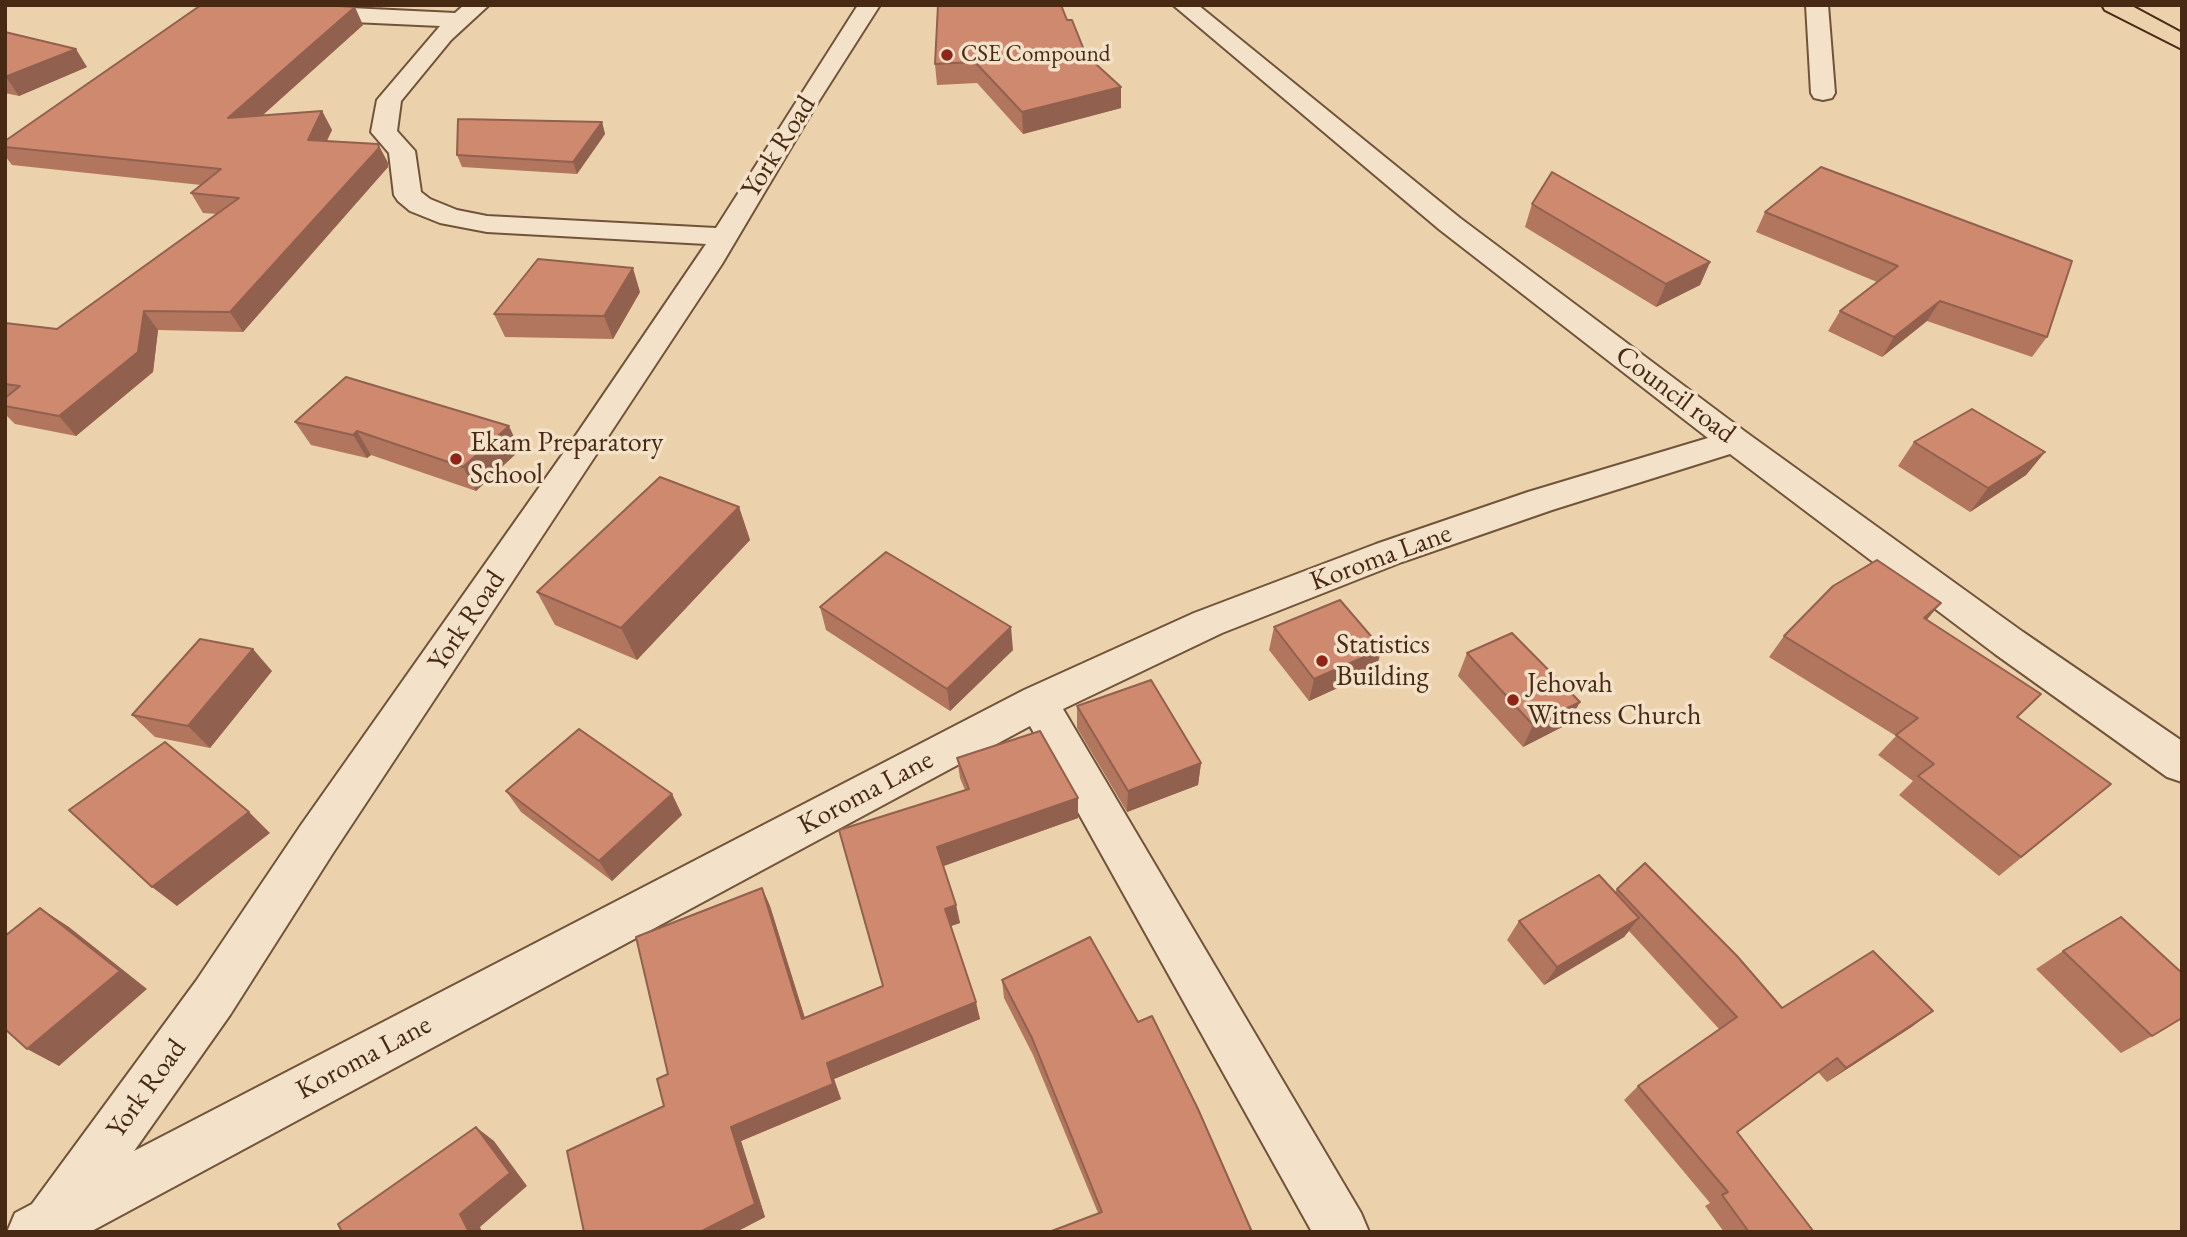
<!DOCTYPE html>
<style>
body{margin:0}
#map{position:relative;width:2187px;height:1237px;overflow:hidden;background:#ecd2ac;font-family:"EB Garamond",serif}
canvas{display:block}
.frame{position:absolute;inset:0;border:7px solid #482913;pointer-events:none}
</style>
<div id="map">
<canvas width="2187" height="1237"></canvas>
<div class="frame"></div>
</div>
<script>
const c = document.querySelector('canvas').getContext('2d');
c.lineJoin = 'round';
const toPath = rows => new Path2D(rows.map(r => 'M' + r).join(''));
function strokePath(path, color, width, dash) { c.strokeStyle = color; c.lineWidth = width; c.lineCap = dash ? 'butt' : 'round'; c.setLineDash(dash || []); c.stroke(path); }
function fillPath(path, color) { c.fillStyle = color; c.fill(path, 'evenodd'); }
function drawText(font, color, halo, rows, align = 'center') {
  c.font = font + ' "EB Garamond",serif'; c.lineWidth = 7; c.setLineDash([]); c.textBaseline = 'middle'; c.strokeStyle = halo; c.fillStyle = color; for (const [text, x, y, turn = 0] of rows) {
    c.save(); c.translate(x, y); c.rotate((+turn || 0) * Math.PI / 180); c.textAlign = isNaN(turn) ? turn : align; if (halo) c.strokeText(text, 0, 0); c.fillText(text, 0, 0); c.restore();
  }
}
const street = toPath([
 [464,5,489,5,451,40,401,101,397,131,415,151,421,192,430,199,457,210,487,216,716,228,858,5,880,5,815,107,722,264,333,853,230,1015,134,1151,1024,690,1194,613,1376,544,1528,492,1708,438,1440,230,1173,5,1198,5,1460,218,1747,433,2023,632,2182,741,2182,782,2167,777,1995,654,1730,454,1552,510,1402,562,1222,633,1063,709,1361,1213,1369,1232,1312,1232,1030,726,90,1232,7,1232,15,1213,32,1204,196,981,301,825,574,438,706,244,487,232,440,223,410,211,398,201,394,195,389,153,371,132,377,100,440,26,309,20,301,18,298,13,301,8,309,6,455,13,464,5],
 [1806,5,1828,5,1835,93,1832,98,1823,100,1814,98,1811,93,1806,5]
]);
const highway = toPath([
 [2102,5,2130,5,2182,33,2182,49,2105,10,2102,5]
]);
strokePath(street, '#715339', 4);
strokePath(highway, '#482913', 4);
fillPath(street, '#f3e2c9');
fillPath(highway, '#ecd2ac');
fillPath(toPath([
 [342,5,385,5,382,8],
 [1067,20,1086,55,1121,87,1121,108,1023,134,977,83,937,85,935,64],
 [363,25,262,116,322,111,332,130,327,141,378,144,388,163,388,167,243,332,158,330,153,372,76,436,15,424,5,414,5,323,57,329,217,214,203,213,191,193,201,185,12,165,5,156,5,141],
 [5,32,87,67,19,96,5,93],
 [602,122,605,134,577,174,462,167,457,155],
 [1821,167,2047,337,2032,357,1927,321,1882,357,1828,331,1840,311,1877,282,1756,232,1765,212],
 [1532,204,1710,262,1700,285,1656,307,1525,227],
 [640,292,613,339,505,337,494,314],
 [295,422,520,450,476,491,371,455,367,458,311,445],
 [1914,442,2045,452,2026,475,1970,512,1898,466],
 [739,507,750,540,637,660,555,625,537,592],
 [820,607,1013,650,950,711,826,630],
 [1927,620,2017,717,2111,784,1999,876,1899,795,1913,781,1878,755,1896,736,1769,657,1784,636],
 [1274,627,1382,649,1375,671,1309,701,1269,650],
 [1467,653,1568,724,1523,747,1458,676],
 [272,671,210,748,155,737,132,715],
 [1077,706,1201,763,1198,785,1127,812,1077,728],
 [957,758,1078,818,943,866,956,905,960,923,951,926,980,1019,834,1079,841,1099,741,1141,765,1217,736,1232,584,1232,664,1106,668,1074,762,888,770,906,805,1018,883,986,965,790,960,778],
 [506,791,672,794,682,815,612,881,521,812],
 [1617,889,1782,1008,1913,1026,1827,1082,1818,1072,1737,1132,1814,1232,1724,1232,1705,1206,1710,1203,1624,1100,1638,1086,1719,1029,1629,931,1624,937,1544,985,1507,940,1519,921,1615,892],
 [2063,951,2152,1036,2121,1053,2036,969],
 [1002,980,1252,1232,1098,1213,1033,1055,1004,998]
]), '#b2765f');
fillPath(toPath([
 [355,7,363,25,238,137,228,118],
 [76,49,87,67,19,96,6,77],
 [1121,87,1121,108,1023,134,1022,112],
 [322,111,332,130,318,158,308,140],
 [602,122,605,134,577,174,573,162],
 [378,144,388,163,388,167,243,332,230,312],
 [1710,262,1700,285,1656,307,1666,284],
 [633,268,640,292,613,339,604,316],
 [1940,301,1927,321,1882,357,1894,337],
 [144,311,158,330,153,372,76,436,59,416],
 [509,426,520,450,476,491,463,467],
 [357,431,371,455,367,458,353,435],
 [2045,452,2026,475,1970,512,1988,488],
 [739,507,750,540,637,660,621,628],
 [1941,603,1924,623,1924,618],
 [1011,627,1013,650,950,711,947,689],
 [253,649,272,671,210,748,188,726],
 [1382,649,1375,671,1309,701,1314,679],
 [1580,702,1568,724,1523,747,1533,725],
 [1201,763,1198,785,1127,812,1128,791],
 [672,794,682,815,612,881,599,861],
 [1078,798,1078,818,941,867,937,847],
 [249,812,270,833,177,906,152,887],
 [762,888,770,906,810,1035,802,1019],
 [956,905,960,923,948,927,945,909],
 [40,908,69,927,147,989,59,1066,27,1049],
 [1639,918,1624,937,1544,985,1557,967],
 [976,1002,980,1019,834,1079,841,1099,741,1141,765,1217,736,1232,700,1232,731,1127,827,1063],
 [1933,1011,1913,1026,1827,1082,1846,1068],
 [476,1127,494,1141,527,1186,480,1227,482,1232,469,1232,460,1214]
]), '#91604e');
const building = toPath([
 [201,5,322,5,355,7,228,118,322,111,308,140,378,144,379,148,230,312,144,311,138,352,59,416,5,406,5,398,20,386,5,384,5,323,57,329,239,198,191,193,221,169,5,147,5,141,201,5],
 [938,5,1061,5,1067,20,1072,20,1086,55,1121,87,1022,112,975,62,935,64,938,5],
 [5,32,76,49,5,77,5,32],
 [458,119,602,122,573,162,457,155,458,119],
 [1821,167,2072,261,2047,337,1940,301,1894,337,1840,311,1898,266,1765,212,1821,167],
 [1552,172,1710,262,1666,284,1532,204,1552,172],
 [538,259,633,268,604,316,494,314,538,259],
 [346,377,509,426,463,467,357,431,353,435,295,422,346,377],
 [1972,409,2045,452,1988,488,1914,442,1972,409],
 [660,477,739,507,621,628,537,592,660,477],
 [886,552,1011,627,947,689,820,607,886,552],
 [1877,560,1941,603,1924,618,2041,694,2017,717,2111,784,2021,857,1918,776,1934,764,1896,735,1918,718,1784,636,1833,586,1877,560],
 [1340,600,1382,649,1314,679,1274,627,1340,600],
 [1512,633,1580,702,1533,725,1467,653,1512,633],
 [200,639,253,649,188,726,132,715,200,639],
 [1151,680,1201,763,1128,791,1077,706,1151,680],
 [579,729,672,794,599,861,506,791,579,729],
 [1040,731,1078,798,937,847,956,905,945,909,976,1002,827,1063,833,1084,731,1127,755,1204,700,1232,584,1232,567,1151,664,1106,657,1079,668,1074,636,937,762,888,802,1019,883,986,839,830,969,789,957,758,1040,731],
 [165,742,249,812,152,887,69,810,165,742],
 [1645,863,1737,956,1782,1008,1873,951,1933,1011,1846,1068,1837,1058,1737,1132,1814,1232,1749,1232,1722,1195,1728,1192,1638,1086,1737,1017,1617,889,1645,863],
 [1599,875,1639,918,1557,967,1519,921,1599,875],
 [40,908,120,971,27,1049,5,1029,5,936,40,908],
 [2121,917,2182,973,2182,1018,2152,1036,2063,951,2121,917],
 [1090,937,1138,1022,1152,1016,1198,1109,1252,1232,1049,1232,1102,1212,1032,1038,1002,980,1090,937],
 [476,1127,510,1173,460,1214,469,1232,342,1232,338,1224,476,1127]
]);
fillPath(building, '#cf896f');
strokePath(building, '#91604e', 2);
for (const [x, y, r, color] of [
 [947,55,7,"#8f2418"],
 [456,459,7,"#8f2418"],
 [1322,661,7,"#8f2418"],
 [1513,700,7,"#8f2418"]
]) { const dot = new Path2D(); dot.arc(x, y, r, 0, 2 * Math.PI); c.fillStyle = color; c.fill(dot); strokePath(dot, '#f3e2c9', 2.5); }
drawText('23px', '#482913', '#f3e2c9', [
 ["CSE Compound",961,55]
], 'left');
drawText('28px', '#482913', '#f3e2c9', [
 ["York Road",779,147,-58],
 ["Council road",1675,395,37],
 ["Koroma Lane",1381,558,-20],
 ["York Road",467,621,-56],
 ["Koroma Lane",866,793,-28],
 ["Koroma Lane",364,1058,-28],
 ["York Road",147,1089,-54]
]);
drawText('28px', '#482913', '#f3e2c9', [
 ["Ekam Preparatory",470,443],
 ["School",470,475],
 ["Statistics",1336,645],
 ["Building",1336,677],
 ["Jehovah",1527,684],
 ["Witness Church",1527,716]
], 'left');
</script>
